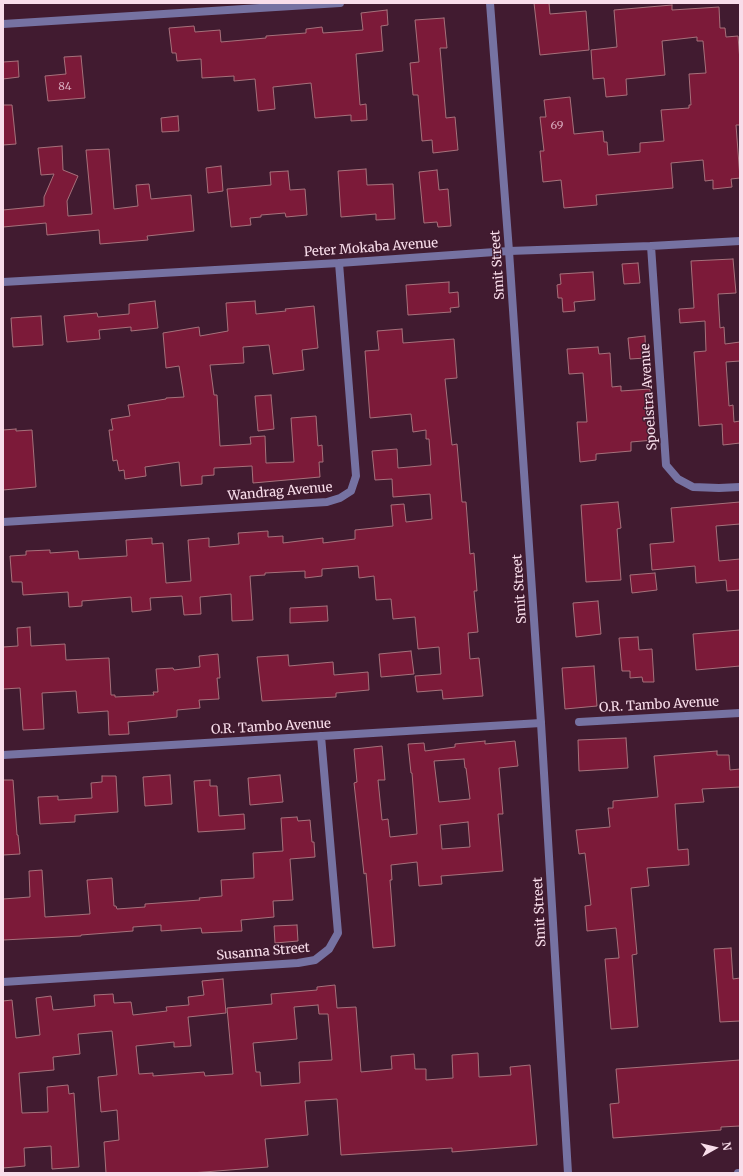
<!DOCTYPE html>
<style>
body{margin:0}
#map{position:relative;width:743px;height:1176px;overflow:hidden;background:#411b30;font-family:Merriweather,serif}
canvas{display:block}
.frame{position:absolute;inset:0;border:4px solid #f8ddea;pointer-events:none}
.north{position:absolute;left:695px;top:1128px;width:40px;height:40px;-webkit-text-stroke:3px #411b30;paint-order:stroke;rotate:82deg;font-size:11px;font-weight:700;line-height:16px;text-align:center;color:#f8ddea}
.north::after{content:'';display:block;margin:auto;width:14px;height:18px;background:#f8ddea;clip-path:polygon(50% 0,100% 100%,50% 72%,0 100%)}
</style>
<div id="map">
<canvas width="743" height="1176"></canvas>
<div class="frame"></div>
<div class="north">N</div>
</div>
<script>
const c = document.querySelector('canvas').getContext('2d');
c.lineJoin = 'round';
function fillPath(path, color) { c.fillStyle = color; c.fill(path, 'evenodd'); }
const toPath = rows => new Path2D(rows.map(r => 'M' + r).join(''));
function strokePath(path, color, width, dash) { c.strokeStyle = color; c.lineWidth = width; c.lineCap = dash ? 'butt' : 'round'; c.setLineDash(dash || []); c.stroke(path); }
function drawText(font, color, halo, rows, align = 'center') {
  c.font = font + ' Merriweather,serif'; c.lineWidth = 3; c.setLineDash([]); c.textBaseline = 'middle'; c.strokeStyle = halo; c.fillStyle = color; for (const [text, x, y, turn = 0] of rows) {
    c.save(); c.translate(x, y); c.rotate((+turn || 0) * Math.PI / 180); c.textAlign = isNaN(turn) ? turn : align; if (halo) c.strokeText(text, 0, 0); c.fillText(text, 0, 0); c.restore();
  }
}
const building = toPath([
 [534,3,549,3,550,14,586,11,589,50,540,55,534,3],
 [672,5,672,10,719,7,720,28,725,28,726,37,738,36,740,61,740,125,736,125,740,178,731,179,732,187,713,189,713,180,705,181,703,160,671,163,673,188,596,195,597,205,564,208,561,180,543,182,540,151,544,151,540,117,546,117,544,100,570,97,574,134,603,131,604,142,607,142,608,155,640,152,640,143,664,141,661,110,689,108,689,105,691,105,689,74,706,73,703,41,697,41,697,37,662,41,665,75,626,79,627,95,606,97,604,78,593,79,591,50,617,47,614,10,672,5],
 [387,10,388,25,381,26,383,51,356,54,360,105,366,104,367,120,351,121,351,115,315,118,311,83,273,87,275,109,258,111,255,79,234,81,234,76,202,78,201,59,177,61,176,53,172,53,169,28,194,26,195,32,220,30,221,42,266,38,266,36,306,33,306,29,322,27,323,33,363,30,361,13,387,10],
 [444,18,447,48,440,48,446,118,455,117,458,150,433,153,432,140,422,141,418,95,413,95,410,63,419,62,415,20,444,18],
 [81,56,85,98,48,101,45,76,66,74,64,57,81,56],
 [18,61,19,77,3,79,3,62,18,61],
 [3,105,12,105,16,144,3,145,3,105],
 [178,116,179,131,162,132,161,118,178,116],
 [62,146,63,170,78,176,67,201,68,216,92,214,86,150,109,149,114,209,138,206,136,185,149,184,151,199,191,195,194,231,147,236,148,240,100,244,99,230,47,235,46,223,3,227,3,210,44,206,44,197,54,174,41,175,38,148,62,146],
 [221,166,223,191,208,193,206,168,221,166],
 [366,169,367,185,393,184,395,219,376,220,376,214,341,217,338,171,366,169],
 [437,170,439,190,448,189,451,226,438,227,437,222,424,223,419,172,437,170],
 [288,171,290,190,305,189,307,215,286,217,285,213,261,215,261,217,250,218,251,225,231,227,227,189,271,185,270,172,288,171],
 [733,259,736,293,718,294,720,328,724,327,725,344,740,342,740,361,726,362,729,406,733,405,734,422,740,421,740,443,723,445,722,424,699,426,694,352,706,351,705,321,680,323,679,309,694,308,691,261,733,259],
 [638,263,640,283,624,284,622,264,638,263],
 [593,272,595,300,574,302,575,311,563,312,562,298,558,298,557,285,561,284,560,274,593,272],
 [449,282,449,293,458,292,459,307,450,308,451,312,408,315,406,285,449,282],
 [155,301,158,328,131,331,131,327,99,330,100,339,67,342,64,316,97,313,98,317,129,314,129,304,155,301],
 [255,301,256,314,286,311,285,309,314,306,318,348,302,350,304,370,273,374,269,345,243,347,244,363,210,365,214,395,217,395,220,446,251,444,250,437,265,436,266,463,294,462,291,418,316,416,318,446,322,445,323,462,319,462,320,477,253,483,252,466,214,468,214,475,202,476,202,484,181,486,179,462,145,467,146,476,125,479,124,470,119,471,117,460,113,461,109,430,113,430,111,419,130,416,128,405,166,399,166,398,184,397,179,366,166,368,163,333,199,327,200,336,228,331,226,303,255,301],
 [41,316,43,345,13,347,11,318,41,316],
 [402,329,403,343,454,339,457,378,445,379,452,445,457,444,462,502,466,502,470,554,474,553,477,591,474,591,478,632,468,633,470,659,479,658,483,696,443,699,442,690,417,692,415,676,441,674,439,647,418,649,415,617,393,619,391,599,376,600,374,576,359,578,358,566,322,569,322,576,305,578,305,571,265,573,265,575,250,576,253,620,232,621,231,594,200,597,201,614,184,615,182,596,150,598,151,610,132,612,131,597,82,601,82,606,69,607,68,592,23,595,22,582,12,582,10,556,26,555,26,551,50,550,50,553,78,551,79,559,127,556,126,540,152,538,152,544,163,543,166,583,191,581,188,540,209,538,209,547,239,544,238,533,268,531,268,537,283,536,283,543,323,538,323,543,355,539,355,530,393,526,391,505,404,504,406,522,432,519,430,494,393,497,392,479,375,480,372,451,397,449,398,468,431,465,429,439,426,439,426,430,413,432,411,414,370,418,365,351,379,350,377,331,402,329],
 [645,336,646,358,630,359,628,338,645,336],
 [598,347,599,354,610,353,612,387,621,386,621,391,650,389,654,440,631,442,631,451,596,454,596,460,580,462,577,422,587,422,583,373,569,374,567,349,598,347],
 [271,395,274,429,258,431,255,396,271,395],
 [16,429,16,431,32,430,36,487,3,490,3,430,16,429],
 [618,502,621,528,617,529,621,580,586,582,581,505,618,502],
 [740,502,740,524,716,526,719,561,740,559,740,590,727,591,726,580,696,583,695,566,652,570,650,544,674,542,671,508,740,502],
 [655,573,657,590,632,593,630,575,655,573],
 [598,601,601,634,576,637,573,603,598,601],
 [327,606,328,621,290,623,290,608,327,606],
 [30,627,31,646,65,644,66,660,109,658,111,695,115,695,115,697,154,695,153,692,158,692,156,669,173,668,174,670,200,667,199,656,218,654,220,678,217,678,219,699,199,700,200,708,177,710,177,717,128,722,129,734,109,735,108,711,78,713,76,691,42,693,44,729,23,730,20,688,3,689,3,647,18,646,17,628,30,627],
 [740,630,740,666,696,670,693,634,740,630],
 [638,637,639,650,652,649,654,682,643,682,642,677,630,678,630,671,622,671,619,638,638,637],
 [411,651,414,674,381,677,379,654,411,651],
 [288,655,289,666,333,662,334,675,368,672,369,690,336,693,336,697,262,701,257,657,288,655],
 [594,666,597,706,565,709,562,668,594,666],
 [626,738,628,768,579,771,578,740,626,738],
 [485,741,485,744,515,741,518,766,499,768,503,814,498,814,503,871,441,876,442,884,419,886,417,862,391,865,392,880,390,880,395,946,373,948,366,873,364,874,354,783,357,782,354,749,382,746,385,780,378,780,382,820,388,819,390,837,417,834,412,773,411,773,408,744,424,743,425,751,455,747,455,744,485,741],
 [464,759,465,768,466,768,470,799,439,802,434,761,464,759],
 [468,822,470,847,442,849,440,825,468,822],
 [717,751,717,755,729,755,730,770,740,769,740,787,702,789,704,802,675,804,678,850,688,849,689,865,647,868,649,886,631,888,637,954,632,955,638,1027,611,1029,605,959,619,958,616,928,587,931,585,906,591,905,585,853,579,854,576,830,610,827,608,808,613,808,613,801,658,797,654,756,717,751],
 [170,775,172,804,145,806,143,777,170,775],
 [280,775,283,802,250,805,248,778,280,775],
 [102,776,116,776,118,812,75,815,75,822,40,824,38,797,58,796,58,800,92,798,91,783,102,782,102,776],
 [3,780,13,780,17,835,18,835,20,854,3,855,3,780],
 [210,780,210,786,217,786,219,816,244,814,245,829,198,832,194,781,210,780],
 [297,817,298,821,310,820,312,842,314,842,315,857,290,859,293,900,273,901,274,917,241,920,242,931,202,933,201,928,161,931,161,925,133,927,133,931,81,935,81,936,3,940,3,899,30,897,29,871,42,870,45,917,90,914,87,880,112,878,114,906,116,906,117,909,145,907,145,904,200,900,199,898,222,896,221,880,254,878,253,853,283,851,281,818,297,817],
 [297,925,298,941,275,943,274,926,297,925],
 [731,948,733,979,740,978,740,1021,720,1022,714,949,731,948],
 [223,979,226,1013,188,1017,191,1046,174,1047,174,1042,136,1046,139,1074,153,1073,153,1076,204,1072,205,1076,233,1074,227,1008,272,1004,271,994,317,990,317,987,335,985,337,1008,356,1007,361,1072,392,1069,391,1056,414,1054,415,1069,426,1069,426,1080,453,1078,452,1055,478,1053,479,1077,511,1075,510,1067,530,1065,537,1145,452,1152,452,1148,341,1155,337,1099,305,1101,308,1135,265,1139,268,1167,191,1173,106,1173,104,1142,119,1140,117,1110,101,1112,98,1077,117,1075,112,1031,78,1034,80,1054,53,1057,54,1070,19,1073,22,1113,48,1112,47,1087,68,1085,69,1094,74,1093,79,1167,52,1169,51,1146,24,1148,25,1166,3,1168,3,1001,12,1000,16,1038,40,1035,36,998,51,996,53,1010,95,1006,94,995,113,994,114,1003,131,1002,133,1015,167,1011,166,1007,189,1005,188,997,204,995,202,981,223,979],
 [318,1005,319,1014,328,1014,332,1060,299,1062,300,1083,261,1086,260,1072,256,1072,253,1043,297,1039,294,1007,318,1005],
 [740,1060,740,1126,721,1127,721,1130,613,1138,610,1104,619,1103,616,1069,740,1060]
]);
fillPath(building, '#7c1a39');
strokePath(building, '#a6717b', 1);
strokePath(toPath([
 [3,24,340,3],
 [651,246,666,465,678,479,693,487,719,488,740,487],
 [3,282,339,263,509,251,651,246,740,241],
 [3,522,327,502,340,498,351,491,356,476,339,263],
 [579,722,740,713],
 [3,755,541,723],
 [3,982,298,963,315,960,329,949,338,933,321,736],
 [738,1173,740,1173]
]), '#7672a2', 8);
strokePath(toPath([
 [490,3,509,251,541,723,568,1173]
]), '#7672a2', 8);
drawText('11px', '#d9acbe', null, [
 ["84",65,87],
 ["69",557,126]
]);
drawText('13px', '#f8ddea', '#411b30', [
 ["Peter Mokaba Avenue",371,248,-4],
 ["Smit Street",498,265,-94],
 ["Spoelstra Avenue",649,397,-94],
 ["Wandrag Avenue",280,492,-5],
 ["Smit Street",520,589,-94],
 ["O.R. Tambo Avenue",659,705,-3],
 ["O.R. Tambo Avenue",271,727,-3],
 ["Smit Street",540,912,-93],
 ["Susanna Street",263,952,-5]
]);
</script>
